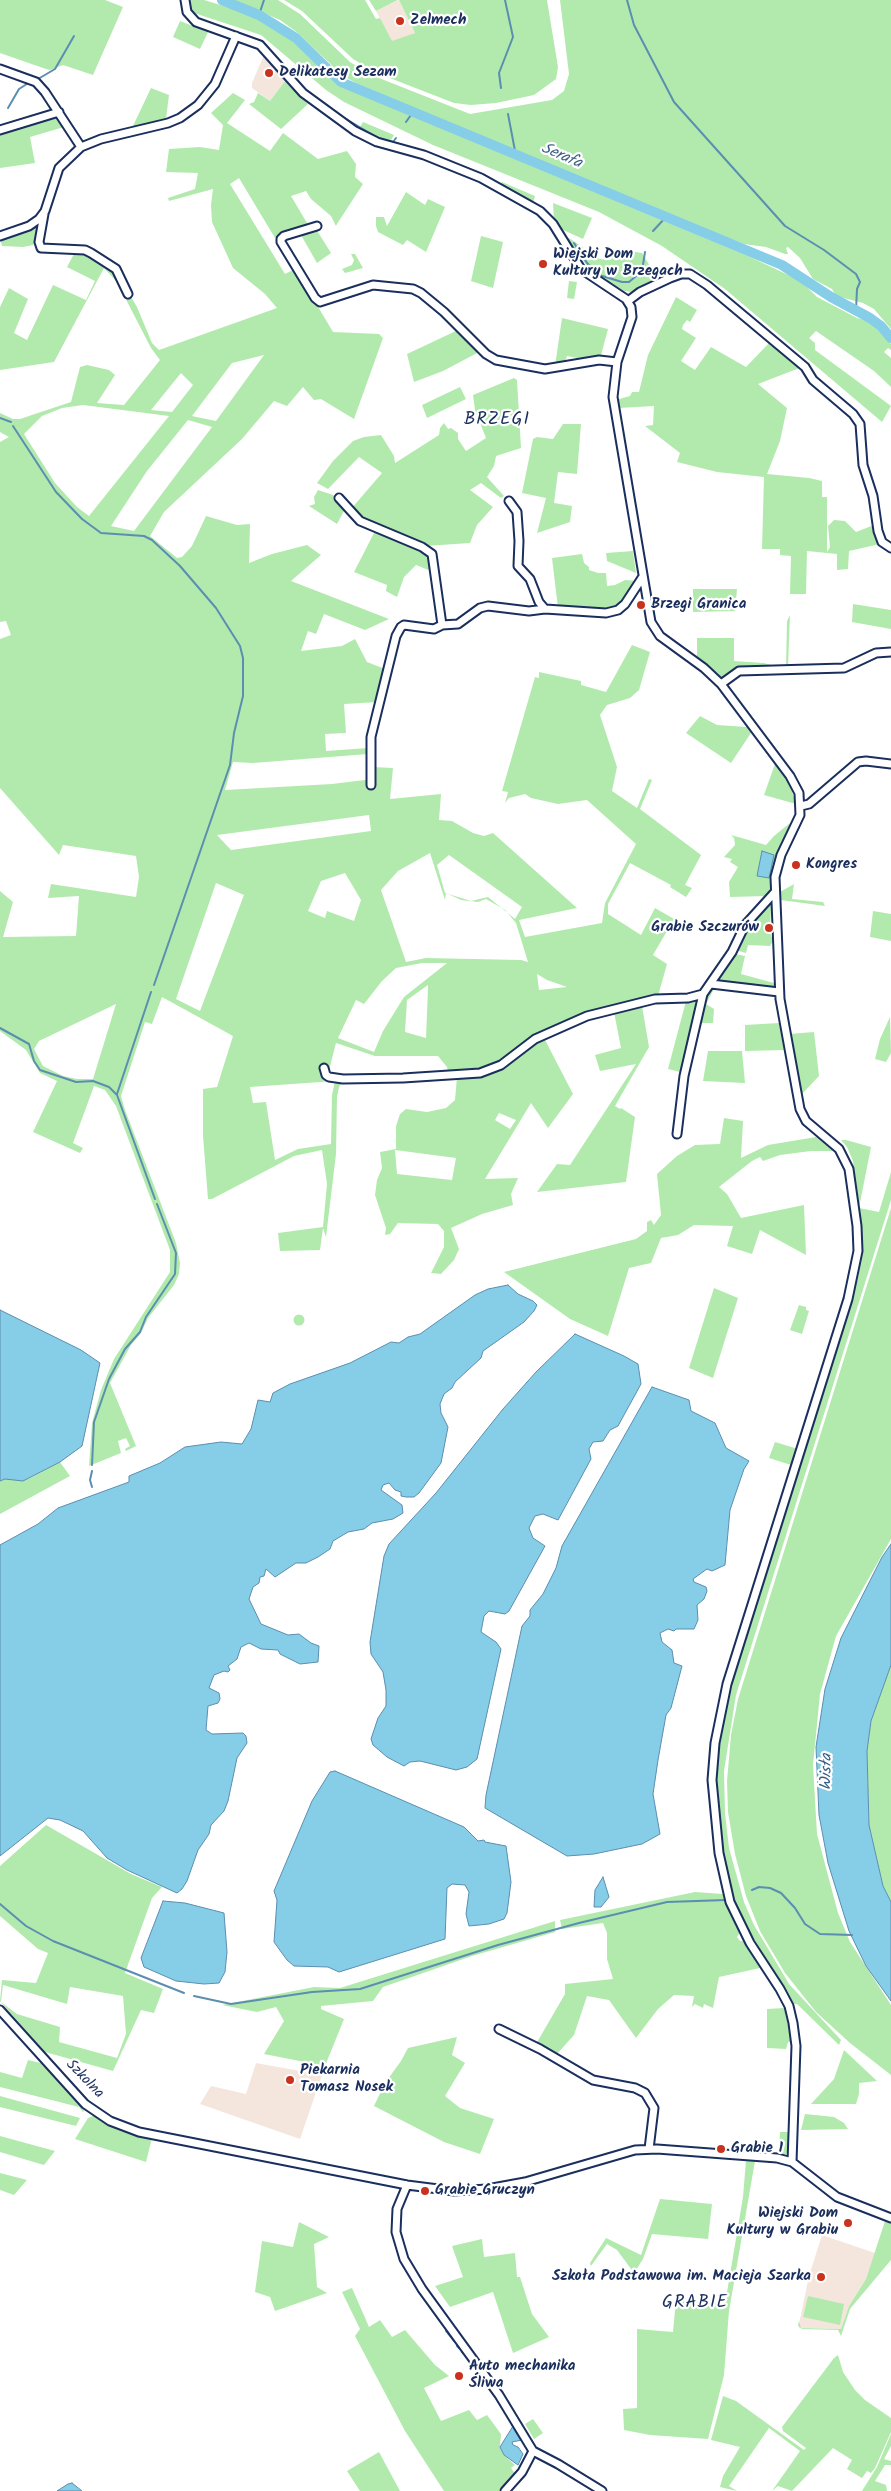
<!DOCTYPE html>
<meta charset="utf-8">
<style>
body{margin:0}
canvas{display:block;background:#fff}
</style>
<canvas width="891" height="2491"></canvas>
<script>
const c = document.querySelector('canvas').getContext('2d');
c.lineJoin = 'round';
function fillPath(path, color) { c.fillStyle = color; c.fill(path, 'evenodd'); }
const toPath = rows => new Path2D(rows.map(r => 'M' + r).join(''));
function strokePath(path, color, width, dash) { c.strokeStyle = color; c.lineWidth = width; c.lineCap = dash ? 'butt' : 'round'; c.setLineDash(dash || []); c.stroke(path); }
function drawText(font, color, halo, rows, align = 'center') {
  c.font = font + ' Kalam,sans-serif'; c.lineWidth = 4.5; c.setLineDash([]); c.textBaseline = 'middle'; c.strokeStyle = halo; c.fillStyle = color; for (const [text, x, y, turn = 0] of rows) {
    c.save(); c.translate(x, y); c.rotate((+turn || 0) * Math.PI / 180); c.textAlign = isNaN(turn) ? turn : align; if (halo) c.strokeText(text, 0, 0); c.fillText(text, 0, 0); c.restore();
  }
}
fillPath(toPath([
 [399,0,415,33,392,42,376,11],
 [264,55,285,81,270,101,252,88,252,83],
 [256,2063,322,2075,300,2139,200,2104,211,2086,246,2094],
 [822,2235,875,2253,866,2279,849,2306,841,2329,801,2328,799,2324,809,2276]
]), '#f4e6dc');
fillPath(toPath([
 [0,0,105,0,123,7,93,75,63,65,50,70,46,69,0,53],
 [191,0,204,0,247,13,274,28,298,43,342,87,748,256,801,281,817,297,857,318,873,322,891,344,891,350,888,348,884,352,891,358,891,387,874,371,816,331,809,338,815,343,815,350,891,406,882,422,725,289,662,246,599,212,433,145,344,102,326,90,261,35,191,12,188,4],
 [234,0,278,0,300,14,350,62,374,76,470,114,552,100,564,91,569,74,560,0,891,0,891,329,874,309,863,303,836,296,832,289,813,279,800,258,788,247,786,248,788,254,785,254,766,247,744,244,639,203,358,84,343,76,298,33,280,20],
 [284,0,365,0,376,19,380,18,392,41,415,33,399,0,547,0,558,67,556,79,534,95,496,103,471,105,454,103,377,73,353,59,302,11],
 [369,0,398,0,376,11],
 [180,21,208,32,200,49,173,37],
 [285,81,308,104,281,129,249,104,254,102,258,93,270,101],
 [151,88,169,95,166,119,132,128],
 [233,93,245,100,227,123,270,151,283,133,318,159,347,151,356,164,355,177,363,184,337,224,336,226,331,216,311,199,306,191,291,196,307,223,307,228,275,238,239,178,230,184,285,274,293,270,298,273,333,332,379,334,383,338,354,419,321,399,314,400,303,387,287,406,274,401,242,439,164,512,150,536,177,558,182,557,192,546,206,516,237,525,250,524,249,563,272,554,307,545,321,555,291,581,389,619,365,630,324,614,316,634,308,631,301,651,342,646,355,639,367,662,385,669,378,702,344,704,346,733,325,734,326,751,368,748,368,754,253,763,233,762,225,790,332,784,373,779,373,767,393,768,390,799,441,794,439,820,452,821,473,833,484,836,493,833,577,908,519,920,525,937,602,923,605,903,636,844,587,800,558,804,531,798,525,794,509,798,505,803,508,792,502,791,535,677,539,678,539,672,581,681,581,685,606,692,632,645,650,652,639,690,630,698,607,705,600,715,617,767,612,791,637,808,649,779,652,780,640,809,701,855,685,885,692,888,686,897,670,887,671,885,630,863,608,904,608,914,641,935,655,908,674,919,653,955,667,964,658,996,606,1008,551,1027,528,1040,487,1069,448,1072,447,1067,438,1056,375,1056,336,1043,328,1074,343,1081,339,1087,337,1097,336,1154,326,1237,323,1228,320,1250,280,1251,278,1233,323,1227,327,1184,322,1150,294,1156,212,1199,208,1199,203,1136,203,1089,217,1087,233,1036,162,997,152,1024,145,1022,121,1096,125,1110,176,1243,180,1263,179,1274,174,1285,148,1318,141,1333,131,1345,110,1383,136,1446,126,1451,125,1449,130,1446,126,1438,118,1441,121,1453,89,1466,92,1423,101,1390,114,1359,170,1272,170,1250,116,1106,105,1090,94,1086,73,1143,83,1148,80,1153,33,1132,57,1081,40,1073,26,1050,0,1031,0,891,13,902,3,937,76,936,79,896,48,898,51,884,136,897,139,877,136,856,63,845,59,855,0,788,0,639,11,635,6,621,0,622,0,442,9,437,0,432,0,413,13,419,20,419,71,402,80,367,87,365,109,370,115,375,97,403,124,405,160,360,151,348,117,282,104,268,54,362,0,370,0,307,9,288,28,299,14,333,27,340,53,285,86,300,95,281,67,267,75,252,95,257,118,275,137,307,152,343,159,350,277,308,265,294,233,268,212,222,211,205,213,189,169,201,168,198,195,189,198,173,166,172,169,149,200,147,219,150,223,125,211,113],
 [264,355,216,421,192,416,232,363],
 [181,373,193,385,172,412,151,410],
 [83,405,169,416,89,516,77,507,55,483,24,434,42,416,62,408],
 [188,420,212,427,134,531,111,526,147,471],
 [369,815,371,831,231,850,217,835],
 [430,853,445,900,446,893,461,900,478,902,486,899,505,910,516,923,528,962,521,960,426,958,406,962,381,890,398,871],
 [449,855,522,907,515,919,488,897,471,901,445,893,437,865],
 [345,873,361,900,354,921,327,911,325,918,308,911,321,881],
 [216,883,244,895,200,1011,176,999],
 [422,963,447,963,404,997,383,1031,374,1052,338,1038,356,1000,364,1004,382,981,396,968],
 [537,974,547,980,567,987,539,990],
 [428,985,428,988,426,1038,405,1032,407,1000],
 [116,1004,93,1079,77,1079,63,1076,43,1066,34,1049,39,1041],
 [335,1081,332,1095,331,1144,298,1149,275,1160,266,1102,253,1103,250,1087],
 [58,115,64,127,30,137,35,163,0,168,0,132],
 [363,122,394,135,391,140,377,137,360,127],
 [502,182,535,196,533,203,500,185],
 [406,192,425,205,428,199,445,207,426,252,407,240,403,245,378,232,376,226,376,217,384,217,387,226],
 [553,203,592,218,583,239,561,229,554,221],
 [38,224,36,240,33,245,23,247,2,246,0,238],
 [316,229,331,253,317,263,301,235],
 [481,236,503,242,493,288,471,281],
 [565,238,569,238,600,259,610,260,623,250,642,253,659,281,631,292,624,291,591,271,574,249,567,243],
 [351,254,355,254,363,268,345,273,342,269,352,265,354,260],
 [569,281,577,282,574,299,567,298],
 [676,297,697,310,690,322,687,320,683,325,682,329,696,338,681,361,695,370,711,347,746,367,771,341,802,367,758,384,787,408,780,441,767,474,809,478,822,481,822,497,827,497,827,552,830,547,828,526,834,520,845,521,856,532,874,525,880,544,849,551,848,569,837,570,837,554,807,551,806,594,790,594,791,556,780,555,780,549,762,549,764,477,717,472,677,462,680,453,645,426,653,425,654,406,619,408,619,399,630,396,632,392,639,392,648,355],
 [562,318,608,329,600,359,587,360,567,356,564,365,555,366],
 [458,330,479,352,443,371,414,382,407,354],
 [514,378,517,380,521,448,496,456,494,466,487,477,504,496,501,498,481,483,470,490,493,507,477,525,470,543,425,546,358,518,351,509,382,473,359,457,328,489,317,483,333,461,353,441,364,437,381,435,394,456,395,463,439,435,440,428,444,423,448,429,451,428,458,433,458,439,466,451,486,438,475,410,473,395],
 [460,387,466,399,427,418,422,405],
 [563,424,581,424,577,474,558,472,554,503,572,506,570,522,537,533,546,498,522,493,533,439,537,437,553,439],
 [318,490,333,495,345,509,337,524,309,506,315,504,314,497],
 [378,532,430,555,431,571,416,565,404,577,397,597,386,591,387,585,354,572,374,533],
 [633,551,636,573,607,561,606,553],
 [582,554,584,563,589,567,589,570,598,573,606,573,607,586,615,585,625,580,637,581,627,599,620,605,603,610,558,608,552,558],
 [693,589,737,589,735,611,693,612],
 [853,604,891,610,891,629,852,622],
 [790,615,788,667,786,668,787,621],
 [697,638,734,638,734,661,764,663,782,668,735,669,721,679,697,659],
 [700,716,717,725,747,727,751,733,731,763,686,733],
 [775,764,790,785,796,804,764,795],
 [790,823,772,866,770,893,767,896,730,897,729,882,738,867,730,862,732,859,724,857,735,845,734,838,731,835,766,845,774,836],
 [794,884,792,899,823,902,825,906,781,900,780,892],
 [768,904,771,906,770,932,773,941,770,946,748,945,746,953,739,951,738,949,747,929,756,914],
 [873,911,891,914,891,941,870,937],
 [735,954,745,956,741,974,774,983,775,989,718,981,727,963],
 [715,987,706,1004,714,1009,713,1023,700,1023,705,998,709,990],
 [697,998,699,999,679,1093,680,1072,668,1069,686,1001],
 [642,1006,649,1047,615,1106,620,1109,621,1108,635,1117,626,1182,537,1192,557,1164,570,1165,636,1064,600,1071,595,1055,621,1048,614,1012],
 [890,1017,891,1053,886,1062,875,1059,880,1039],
 [779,1023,784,1050,745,1051,745,1025],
 [814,1032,819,1076,801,1095,789,1034],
 [544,1038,573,1094,548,1128,531,1103,485,1179,518,1178,511,1194,513,1205,482,1214,451,1228,459,1249,454,1260,441,1274,431,1273,444,1247,444,1231,438,1224,398,1223,390,1234,385,1235,386,1228,375,1195,377,1180,382,1168,380,1152,396,1149,396,1126,400,1114,406,1109,427,1112,446,1108,455,1100,457,1077,477,1076],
 [499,1113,516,1120,510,1129,495,1120],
 [395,1150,456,1158,452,1180,397,1174],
 [708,1051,742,1051,745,1083,703,1081],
 [724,1118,743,1121,741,1158,768,1145,816,1137,833,1151,811,1151,780,1155,763,1161,760,1157,752,1161,719,1187,727,1194,741,1218,804,1205,806,1255,760,1230,752,1254,727,1246,733,1226,694,1225,678,1235,661,1238,651,1263,629,1268,608,1336,570,1319,504,1272,636,1239,647,1231,647,1222,651,1220,654,1225,661,1215,657,1174,677,1156,695,1145,720,1144],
 [841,1140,846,1140,871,1147,859,1208,879,1212,891,1172,891,1200,736,1695,724,1771,725,1813,729,1848,744,1902,754,1925,789,1984,841,2040,839,2045,797,2004,793,2004,741,1917,730,1887,721,1838,716,1789,716,1757,722,1718,735,1670,858,1278,862,1254,859,1208,853,1161,847,1147],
 [891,1208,891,1539,836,1636,820,1694,813,1765,817,1834,838,1913,850,1942,891,2005,891,2075,850,2043,816,2012,785,1973,760,1931,746,1896,735,1854,728,1812,727,1781,731,1735,738,1699],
 [714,1288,738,1298,713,1378,689,1368],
 [799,1305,806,1307,806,1310,809,1311,802,1334,790,1330],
 '293.5 1320a5.5 5.5 0 1 1 11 0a5.5 5.5 0 1 1-11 0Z',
 [775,1442,798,1449,791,1465,769,1458],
 [60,1462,70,1476,0,1514,0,1481,5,1479,28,1479],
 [891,1665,891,1902,883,1886,869,1825,867,1751,871,1721],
 [46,1825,131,1874,162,1887,152,1898,125,1973,163,1989,154,2013,141,2010,113,2071,45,2052,0,2001,2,1980,36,1983,48,1953,38,1949,0,1916,0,1866],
 [3,1985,67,2004,70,1987,123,1996,126,2034,117,2058,59,2042,60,2027,17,2014,1,2002],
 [695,1892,723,1894,740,1932,737,1937,740,1941,745,1941,760,1968,719,1977,713,2008,704,2004,703,2008,695,2004,692,2007,694,1996,674,1995,658,2009,636,2038,609,2000,587,1996,574,2035,557,2054,536,2044,565,1994,565,1984,613,1979,607,1959,607,1933,603,1923,562,1929,560,1920],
 [555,1921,555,1932,472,1956,383,1987,373,2001,321,2006,321,2009,344,2019,325,2066,264,2054,284,2021,276,2007,257,2012,222,2005,314,1987,340,1988],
 [784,2008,792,2042,788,2042,786,2049,767,2048,767,2009],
 [457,2037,452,2055,465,2063,445,2096,460,2108,494,2119,480,2154,444,2142,374,2106,385,2083,401,2061,408,2048],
 [844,2050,877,2081,859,2083,859,2094,856,2104,811,2104,834,2079],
 [28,2060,45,2064,85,2109,83,2112,79,2107,0,2087,0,2072,22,2078],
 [0,2096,80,2118,76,2126,0,2107],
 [805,2114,834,2117,844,2123,848,2129,801,2130],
 [95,2115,121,2130,152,2138,146,2162,75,2139,88,2118],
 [780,2132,791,2132,789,2151,785,2155,779,2154],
 [0,2136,55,2151,44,2165,0,2152],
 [746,2160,755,2161,729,2311,724,2375,708,2439,650,2435,624,2430,623,2409,637,2408,637,2329,673,2332,676,2300,725,2304,743,2197],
 [0,2173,27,2180,14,2195,0,2190],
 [660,2199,712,2204,708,2239,652,2234,643,2259,634,2273,617,2250,607,2244,591,2266,590,2263,606,2238,641,2255],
 [885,2221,891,2223,891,2260,850,2309,841,2336,838,2330,803,2329,800,2328,799,2327,798,2325,799,2321,801,2328,841,2329,849,2306,866,2279],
 [299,2222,329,2237,314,2244,317,2287,327,2293,275,2311,270,2297,255,2292,262,2241,293,2247],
 [482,2239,484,2257,515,2253,517,2277,520,2277,532,2314,549,2337,513,2353,493,2292,450,2307,435,2286,463,2277,452,2246],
 [352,2288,369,2327,380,2320,392,2337,405,2330,435,2365,449,2376,424,2388,441,2421,469,2410,477,2420,487,2415,501,2434,500,2447,504,2455,515,2465,511,2468,516,2475,499,2491,444,2491,405,2431,355,2336,360,2329,342,2292],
 [808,2296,844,2304,840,2325,803,2317],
 [838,2355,843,2372,855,2390,865,2400,891,2418,891,2432,875,2468,871,2473,867,2471,862,2478,847,2469,852,2460,833,2448,792,2491,778,2486,772,2491,800,2451,769,2428,729,2486,737,2491,720,2487,723,2476,740,2447,711,2440,723,2396,736,2401,804,2450,806,2448,783,2431,782,2427,834,2358],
 [533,2419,543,2433,534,2439,525,2424],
 [891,2434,891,2446,884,2459,891,2461,891,2465,885,2465,875,2481,886,2485,887,2491,862,2491,877,2467],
 [379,2452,400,2491,360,2491,347,2471]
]), '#b2eaad');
const water = toPath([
 [762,851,774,855,769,878,757,876,762,851],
 [508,1285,518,1294,533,1301,537,1305,534,1311,524,1322,483,1351,481,1358,455,1382,452,1388,444,1394,440,1404,441,1413,448,1427,441,1463,419,1493,414,1497,406,1497,401,1496,401,1492,395,1490,389,1483,383,1485,381,1490,402,1505,403,1513,393,1519,372,1523,364,1529,348,1532,333,1541,330,1549,318,1557,306,1563,296,1563,275,1577,266,1569,264,1576,260,1577,259,1583,253,1587,249,1599,261,1624,288,1635,299,1634,311,1643,319,1646,318,1662,300,1664,280,1654,278,1650,261,1649,249,1643,241,1647,237,1659,228,1666,230,1670,228,1672,224,1671,214,1675,209,1688,219,1693,220,1699,218,1703,208,1706,206,1730,212,1734,243,1733,246,1736,247,1743,237,1758,228,1801,224,1811,211,1825,209,1834,198,1850,187,1881,182,1889,177,1893,127,1870,107,1858,83,1831,60,1820,48,1818,0,1856,0,1545,38,1524,58,1508,129,1482,129,1476,160,1463,185,1447,221,1442,242,1444,251,1429,258,1400,270,1402,273,1393,290,1384,350,1363,391,1342,399,1343,408,1337,420,1334,475,1295,488,1289,508,1285],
 [0,1310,81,1350,100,1363,82,1446,60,1462,23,1481,5,1479,0,1481,0,1310],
 [575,1334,624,1356,638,1364,641,1384,618,1426,610,1430,603,1441,593,1442,589,1449,591,1459,558,1520,543,1514,535,1516,529,1528,533,1538,545,1546,509,1611,505,1614,489,1611,484,1616,481,1632,496,1642,501,1649,477,1759,467,1767,456,1770,420,1761,410,1762,404,1766,387,1757,373,1745,371,1739,378,1718,386,1706,386,1690,383,1672,371,1654,370,1642,384,1556,389,1544,436,1493,503,1409,536,1372,575,1334],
 [652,1387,689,1400,691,1411,715,1423,726,1448,749,1461,744,1469,730,1510,725,1565,712,1571,707,1569,693,1579,694,1582,706,1587,707,1591,704,1599,697,1605,698,1620,694,1629,676,1629,674,1631,668,1629,660,1633,662,1642,672,1650,674,1663,682,1666,671,1708,666,1715,658,1760,653,1794,660,1834,642,1844,594,1854,567,1856,485,1808,486,1795,522,1626,530,1616,530,1610,543,1594,556,1568,562,1546,652,1387],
 [891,1544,891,1665,871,1721,867,1751,869,1825,883,1886,891,1902,891,2001,866,1966,849,1931,828,1863,819,1815,816,1747,825,1689,841,1638,882,1557,891,1544],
 [335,1771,464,1827,478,1841,484,1840,485,1842,506,1846,511,1882,507,1913,504,1919,489,1924,469,1926,466,1914,469,1892,465,1885,452,1884,447,1888,445,1939,339,1972,328,1967,294,1966,287,1960,274,1942,277,1900,274,1891,312,1801,330,1772,335,1771],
 [603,1877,609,1897,601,1907,594,1907,595,1890,603,1877],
 [163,1901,185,1903,224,1913,227,1952,225,1972,219,1983,204,1984,176,1981,144,1967,141,1958,163,1901],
 [513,2426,522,2440,512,2442,513,2445,518,2447,523,2454,518,2465,504,2455,500,2447,513,2426],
 [72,2483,82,2491,57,2491,68,2484,72,2483]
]);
fillPath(water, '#86cde7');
strokePath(water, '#5b8eb0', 1);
strokePath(toPath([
 [627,0,634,25,674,102,785,226,824,250,856,274,860,282,857,289,856,310],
 [259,15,264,0],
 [38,79,55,69,74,36],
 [501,88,499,73,513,37,505,0],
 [8,108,19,89,30,82],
 [331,110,378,138,393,142,396,138],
 [508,114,516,156],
 [406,122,413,112],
 [653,231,665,218],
 [574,243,587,263,599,275,622,282,629,282,642,271,645,252],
 [0,418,11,422],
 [13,426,56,492,82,519,101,533,144,536,152,540,180,566,216,608,240,646,243,658,243,696,234,733,230,765,154,985],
 [0,1028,29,1044,34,1061,40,1070,76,1082,93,1081,109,1087,117,1095,155,1199],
 [117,1094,151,992],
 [92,1465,94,1422,109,1379,125,1349,140,1332,146,1317,175,1274,176,1253,157,1204],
 [92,1487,90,1480,92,1471],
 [752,1890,759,1887,770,1888,781,1893,795,1908,805,1924,820,1934,852,1935],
 [0,1904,26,1926,53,1941,184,1993],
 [194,1996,231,2004,312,1992,360,1989,498,1945,579,1923,667,1902,726,1900],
 [425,2299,429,2305],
 [433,2310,443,2325],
 [446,2331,454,2341],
 [457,2346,459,2348],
 [462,2352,464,2354],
 [472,2366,476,2370],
 [480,2375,486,2384],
 [490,2389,495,2396],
 [498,2401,502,2407],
 [510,2420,513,2426]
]), '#5b8eb0', 2);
strokePath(toPath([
 [222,0,259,15,296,38,341,82,782,265,831,297,870,318,881,326,891,338]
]), '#86cde7', 10);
const minor = toPath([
 [185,0,187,12,196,22,260,45,303,93,355,131,377,142,424,155,481,178,540,211,553,224,581,269,626,299,631,307,632,317,617,362,613,397,651,622,660,636,704,668,721,684,790,776,799,793,800,815,781,855,775,877,780,999,800,1109,806,1121,839,1149,849,1169,857,1226,858,1251,848,1299,727,1684,715,1743,712,1780,719,1853,730,1902,750,1943,780,1989,789,2006,793,2023,796,2046,792,2162],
 [0,69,36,82,45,92,81,147],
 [0,130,59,112],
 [44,214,39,242,41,248,85,250,91,253,116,269,128,294],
 [317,226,284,236,281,239,281,242,315,298,320,302,373,285,413,289,421,293,444,312,486,354,496,360,545,369,599,360,617,362],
 [0,236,29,226,39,219,45,211,59,168,81,147,101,139,168,123,180,118,198,105,215,84,236,36],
 [628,301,640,292,670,278,681,274,690,274,707,285,805,367,813,380,853,414,860,424,863,465,873,496,878,531,882,542,891,548],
 [339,498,360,521,422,547,432,554,442,625],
 [509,501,517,512,519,541,518,566,530,579,539,602,545,609],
 [721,684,739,671,844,668,876,653,891,652],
 [371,785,371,737,396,636,401,627,404,625,434,629,442,625,458,624,480,608,488,606,529,611,545,609,606,613,618,610,625,604,642,578],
 [801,806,809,804,858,762,866,761,891,764],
 [711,984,779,992],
 [324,1068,326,1075,329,1077,343,1079,403,1078,480,1073,501,1065,535,1039,587,1016,655,999,688,998,703,994,732,952,745,925,775,892],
 [677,1134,684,1076,703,994],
 [0,2010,85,2104,110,2121,139,2132,407,2185,454,2191,487,2189,525,2182,635,2150,657,2149,777,2158,792,2162,837,2197,891,2218],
 [499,2029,540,2049,593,2080,635,2088,645,2093,654,2108,649,2149],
 [407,2185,397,2209,396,2232,404,2259,422,2289,499,2395,533,2451,558,2464,602,2491],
 [505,2491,522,2472,533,2451]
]);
strokePath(minor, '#1b2f5e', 11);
strokePath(minor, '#fff', 7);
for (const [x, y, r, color] of [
 [400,21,5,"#c8321e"],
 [269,73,5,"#c8321e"],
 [543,264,5,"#c8321e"],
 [641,605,5,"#c8321e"],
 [796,865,5,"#c8321e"],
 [769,928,5,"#c8321e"],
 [290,2080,5,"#c8321e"],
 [721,2149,5,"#c8321e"],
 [425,2191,5,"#c8321e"],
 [848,2223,5,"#c8321e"],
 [821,2277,5,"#c8321e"],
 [459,2376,5,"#c8321e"]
]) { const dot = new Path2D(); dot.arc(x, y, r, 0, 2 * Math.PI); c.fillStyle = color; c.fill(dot); strokePath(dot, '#fff', 2); }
drawText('bold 15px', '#1b2f5e', '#fff', [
 ["Zelmech",410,21],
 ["Delikatesy Sezam",279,73],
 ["Wiejski Dom",553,255],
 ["Kultury w Brzegach",553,272],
 ["Brzegi Granica",651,605],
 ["Kongres",806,865],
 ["Grabie Szczurów",759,928,"right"],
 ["Piekarnia",300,2071],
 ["Tomasz Nosek",300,2088],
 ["Grabie 1",731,2149],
 ["Grabie Gruczyn",435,2191],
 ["Wiejski Dom",838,2214,"right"],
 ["Kultury w Grabiu",838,2231,"right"],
 ["Szkoła Podstawowa im. Macieja Szarka",811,2277,"right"],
 ["Auto mechanika",469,2367],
 ["Śliwa",469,2384]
], 'left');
drawText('15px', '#1b2f5e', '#fff', [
 ["Szkolna",84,2080,46]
]);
drawText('italic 16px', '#3b5e87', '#fff', [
 ["Serafa",561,157,23],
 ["Wisła",828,1772,-89]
]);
c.letterSpacing = '1px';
drawText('18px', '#1b2f5e', '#fff', [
 ["BRZEGI",497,421],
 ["GRABIE",695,2304]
]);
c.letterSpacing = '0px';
</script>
